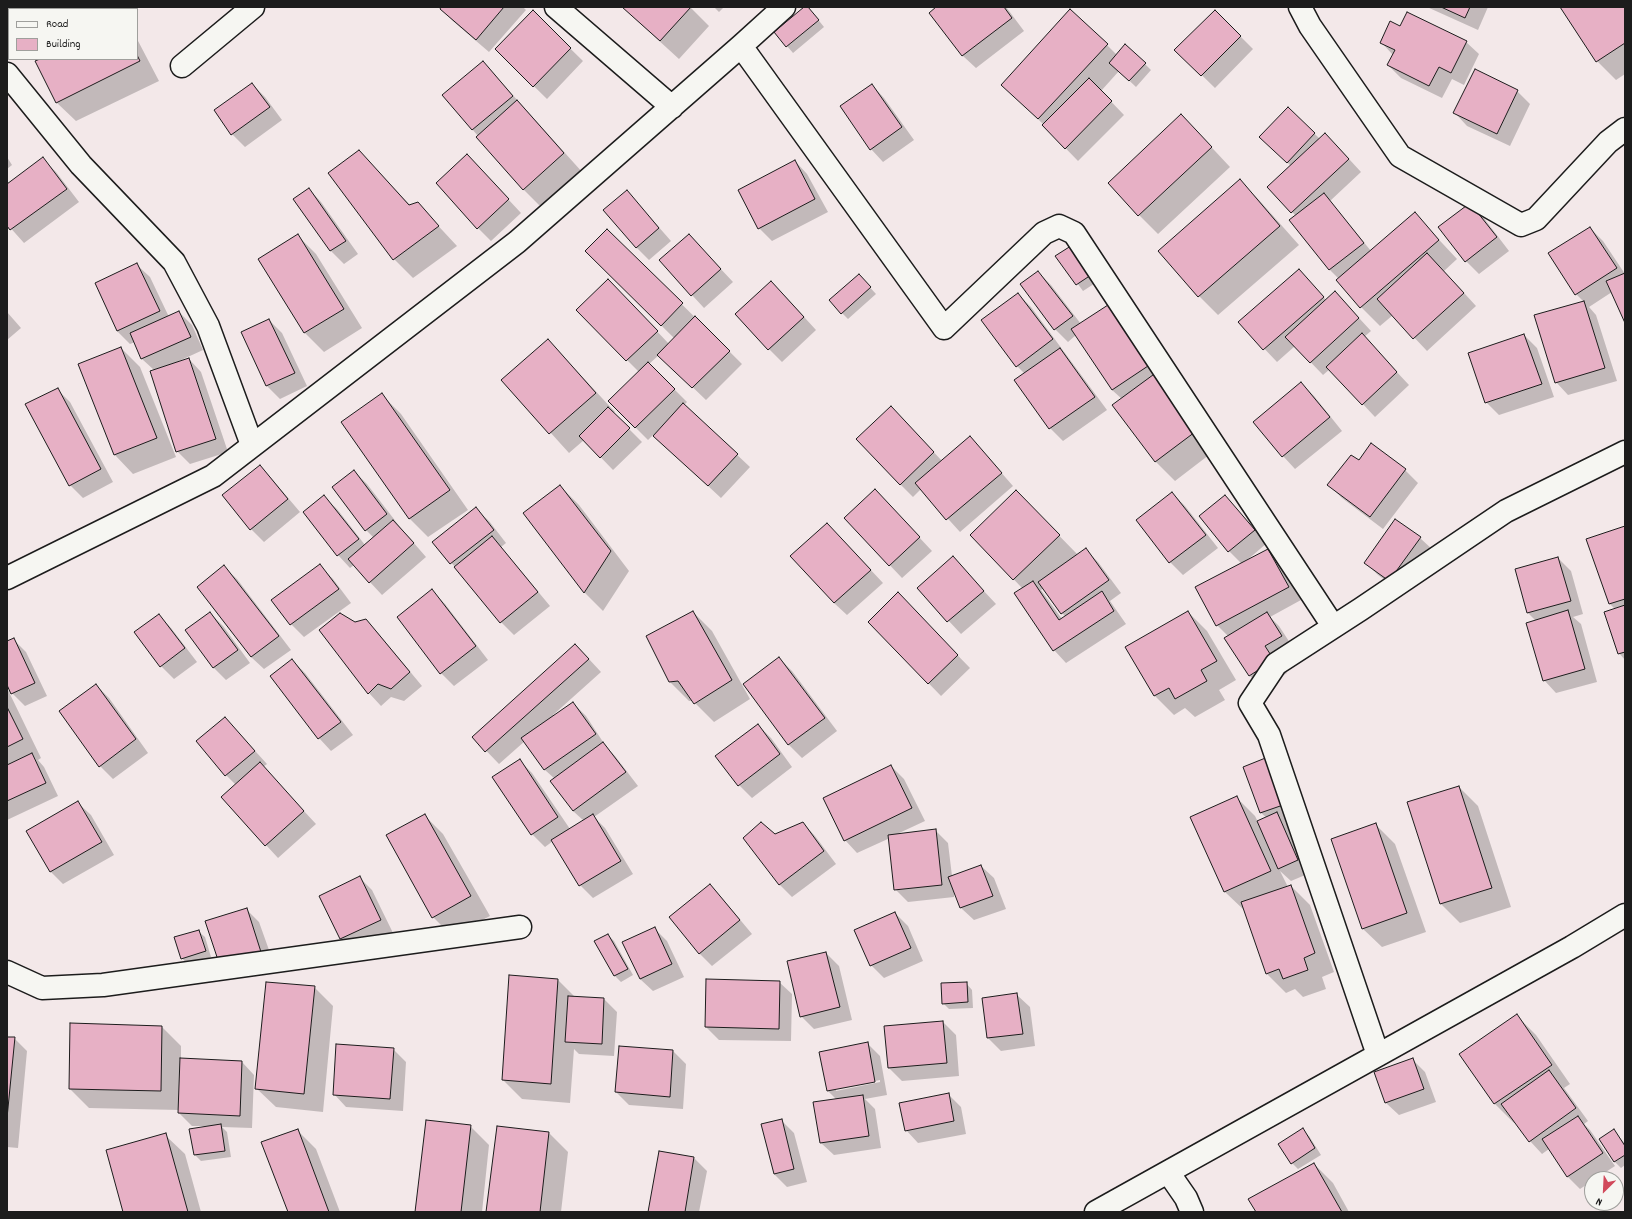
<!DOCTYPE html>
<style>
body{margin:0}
#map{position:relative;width:1632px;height:1219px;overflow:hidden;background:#f3e8e9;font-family:Dekko,sans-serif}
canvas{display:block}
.frame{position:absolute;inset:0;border:8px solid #1c1c1c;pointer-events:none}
.legend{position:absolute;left:8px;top:8px;width:130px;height:52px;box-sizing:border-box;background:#f6f6f2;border:1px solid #9f9f9c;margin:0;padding:5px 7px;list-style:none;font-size:12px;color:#1c1c1c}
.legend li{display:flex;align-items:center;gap:8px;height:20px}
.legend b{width:20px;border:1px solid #9f9f9c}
.north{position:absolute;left:1584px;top:1171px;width:40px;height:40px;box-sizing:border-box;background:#f6f6f2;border:1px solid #9f9f9c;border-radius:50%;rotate:204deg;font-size:11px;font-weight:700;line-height:16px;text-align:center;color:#1c1c1c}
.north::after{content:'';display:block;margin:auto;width:14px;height:18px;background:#d1495b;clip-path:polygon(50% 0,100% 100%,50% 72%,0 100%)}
</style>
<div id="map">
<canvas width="1632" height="1219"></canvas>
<div class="frame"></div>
<ul class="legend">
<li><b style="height:5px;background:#f6f6f2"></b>Road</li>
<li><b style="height:11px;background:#e7b0c5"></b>Building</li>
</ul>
<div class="north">N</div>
</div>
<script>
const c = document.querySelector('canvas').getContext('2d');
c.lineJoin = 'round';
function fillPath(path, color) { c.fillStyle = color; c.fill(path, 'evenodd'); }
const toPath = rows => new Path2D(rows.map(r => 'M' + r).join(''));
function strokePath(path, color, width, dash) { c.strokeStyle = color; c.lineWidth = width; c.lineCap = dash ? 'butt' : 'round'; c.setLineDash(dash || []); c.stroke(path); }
fillPath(toPath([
 [21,7,79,7,80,9,23,9],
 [443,7,523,7,526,10,489,52,454,22,441,9],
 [622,7,690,7,709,26,679,59],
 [714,7,724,7,719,12],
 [805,7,812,12,824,27,793,53,775,32],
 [938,7,1006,7,1024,31,976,68,963,56,930,13],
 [1427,7,1488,7,1478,30],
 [1561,7,1625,7,1625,74,1616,80,1597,61],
 [1215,11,1253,49,1215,88,1176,50],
 [533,12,583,61,547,99,496,49],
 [1400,27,1466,42,1479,54,1464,85,1452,79,1442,98,1401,78,1388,65,1393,55,1381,42],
 [137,39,159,81,76,121,56,102,42,59,137,59],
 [1107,45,1117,55,1145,64,1151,70,1136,87,1119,71,1101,91,1124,115,1078,161,1043,125,1044,125,1002,84],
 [483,62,583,173,542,208,523,189,444,96],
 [252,84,265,97,282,120,245,147,232,134,215,111],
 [872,85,884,98,914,140,883,162,871,149],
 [1517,91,1530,104,1510,146,1467,126,1455,113],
 [1288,108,1320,139,1338,147,1361,172,1330,201,1371,251,1414,213,1457,259,1444,271,1476,306,1427,351,1393,315,1380,326,1361,307,1337,280,1339,279,1330,270,1291,220,1296,216,1268,187,1291,166,1273,149],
 [1200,135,1230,167,1158,234,1139,215],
 [359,151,410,205,417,203,457,246,413,278,394,259],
 [467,155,521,213,491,241,478,228],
 [7,157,12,165,7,169],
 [43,159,56,172,79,202,24,243,7,224,7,185],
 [795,161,807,174,828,212,772,241,759,228],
 [1240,181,1259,200,1299,245,1218,315,1199,296,1159,251],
 [309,189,321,202,358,254,344,264,331,251,294,199],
 [627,191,671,241,649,260,636,247],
 [1470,204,1483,217,1509,251,1479,274,1466,261,1440,227],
 [1590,228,1603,241,1625,274,1625,320,1612,292,1589,307,1596,315,1617,381,1568,395,1556,382,1584,302,1576,294],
 [607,230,742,364,706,400,659,355,649,364,687,402,684,405,750,467,721,498,653,435,648,440,609,401,639,372,577,310,621,293,669,344,675,339,586,251],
 [297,235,316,254,362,328,324,352,305,333,259,259],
 [689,235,733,282,704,308,692,295],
 [1057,256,1100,280,1083,291],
 [137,265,150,277,169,317,179,312,192,325,203,350,179,361,179,362,189,359,201,372,228,452,190,464,177,451,154,370,142,359,135,342,130,344,117,331,96,284],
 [1038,272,1051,285,1081,324,1108,306,1121,319,1218,448,1175,481,1156,462,1113,405,1122,399,1112,390,1076,335,1068,342,1055,329],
 [865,282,876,294,848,319,842,313],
 [1311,283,1326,300,1347,305,1371,331,1364,337,1409,385,1375,417,1330,369,1323,375,1295,346,1277,362,1239,322],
 [1018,294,1031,307,1107,410,1063,441,1050,428,1025,374,1017,366],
 [784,295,816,330,782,362,769,349],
 [7,312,21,328,7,340],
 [269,320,282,333,307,386,280,399,267,386,242,333],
 [1524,335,1537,348,1554,397,1499,415,1486,402],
 [548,340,615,412,613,413,642,442,613,470,584,440,569,453,503,380],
 [121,348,140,367,176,457,133,474,114,454],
 [1301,383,1314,396,1342,431,1295,469,1283,456],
 [57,389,70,402,113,482,83,498,70,485],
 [382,395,401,414,468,510,428,537,409,518],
 [904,420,942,461,970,437,1013,486,960,532,921,489,913,497,900,484],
 [1372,445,1405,470,1418,483,1383,529,1342,498,1329,485,1359,462],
 [260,466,272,479,300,512,264,542,251,529],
 [354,471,367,484,400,527,426,557,382,595,354,565,350,568,338,555,324,497,337,509,365,545,374,538,366,530],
 [560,486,579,505,629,571,603,611,584,592,524,513],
 [1172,493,1185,506,1218,548,1183,575,1170,562],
 [1225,496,1267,543,1246,561,1268,550,1280,563,1301,600,1270,617,1279,626,1294,649,1278,659,1287,673,1262,688,1250,676,1226,638,1229,637,1217,625,1242,564,1229,551],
 [887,503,932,551,902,578,845,518],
 [476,509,489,521,506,543,501,547,550,606,514,635,501,622,434,542],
 [1035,511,1078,555,1085,549,1098,562,1121,593,1110,601,1126,624,1066,663,1054,650,1023,589,971,535],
 [1044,588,1062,613,1065,616,1062,619,1041,590],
 [1625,527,1625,660,1619,653,1615,609,1610,604,1587,539],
 [840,537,883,583,847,615,834,603],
 [1420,538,1433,550,1403,593,1378,575,1365,562],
 [953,558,996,604,961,634,918,588],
 [1558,558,1571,571,1583,614,1573,617,1581,624,1597,682,1556,693,1544,680,1536,621,1528,613],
 [320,566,333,579,351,603,304,637,291,624,273,601],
 [224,567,237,579,291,650,264,669,251,657,198,587],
 [432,591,445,604,488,660,454,686,441,673],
 [898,594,970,668,941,696,869,622],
 [693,612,712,631,750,699,714,722,693,701,689,701,670,682,648,636],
 [1188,612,1207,631,1236,680,1219,690,1225,700,1195,717,1185,708,1174,715,1155,696,1127,647],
 [210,613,223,626,250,663,226,680,214,668,187,630],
 [159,615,171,628,197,662,174,679,161,666],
 [365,620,378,633,422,686,404,701,391,697,381,706,369,693,355,623],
 [13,639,26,652,47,696,25,706,12,693,7,683,7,642],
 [588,658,601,672,553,715,554,716,573,703,586,716,607,748,615,756,638,786,594,817,605,828,633,874,593,898,580,885,553,841,545,847,532,834,520,761,532,773,570,829,584,821,573,811,555,779,545,770,525,741,499,764,473,737],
 [779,658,792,671,837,731,802,758,789,745,744,684],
 [292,660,305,673,353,735,331,751,319,738],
 [96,685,109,698,148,753,113,779,100,766],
 [7,688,41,758,38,760,44,767,58,796,7,820],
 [225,718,267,764,263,767,316,824,278,858,266,845,236,785,226,775],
 [758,725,771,738,792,767,752,798,739,785,716,757],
 [891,766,904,779,925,821,897,834,935,830,948,843,952,876,981,866,994,878,1006,909,974,920,961,908,954,889,954,897,908,902,895,889,890,838,857,853,845,840],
 [1244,767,1298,817,1285,822,1290,826,1310,873,1291,881,1280,871,1288,887,1291,886,1310,905,1334,972,1322,977,1326,989,1303,997,1295,989,1286,993,1267,974,1245,911,1225,892,1191,817,1236,797,1255,816,1258,822,1267,818,1261,813],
 [1459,787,1478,806,1511,907,1460,923,1441,904,1408,803],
 [78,803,91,815,114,855,63,884,50,871],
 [424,815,443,834,490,916,452,936,433,917],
 [803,823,815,836,836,864,792,897,779,884,775,835],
 [1376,825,1395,844,1426,932,1382,947,1362,928],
 [359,877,372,890,393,933,354,951,341,938,321,896],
 [710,885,722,898,752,934,712,966,699,953],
 [246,909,259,922,274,964,234,978,221,965],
 [895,913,908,926,923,961,884,978,871,965],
 [654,928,667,941,684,977,653,991,640,979],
 [198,931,205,937,211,957,188,965,182,958],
 [608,935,614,941,633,975,621,982,615,976,596,942],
 [826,953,839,966,852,1020,814,1029,801,1016],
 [558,980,575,997,604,999,617,1012,614,1056,579,1054,574,1049,570,1103,522,1099,503,1080],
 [779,982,792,994,791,1041,719,1040,706,1027],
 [966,983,972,990,973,1008,949,1009,943,1003],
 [314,987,333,1006,323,1112,276,1107,256,1088],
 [1017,995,1030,1007,1035,1046,1001,1051,988,1038,983,999],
 [1517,1016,1536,1035,1570,1084,1564,1088,1588,1121,1584,1124,1590,1130,1615,1166,1595,1179,1592,1179,1592,1181,1580,1189,1567,1176,1549,1149,1542,1154,1530,1141,1515,1121,1514,1123,1495,1104,1461,1054],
 [943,1022,956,1035,959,1076,902,1081,889,1068,885,1027],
 [162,1027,181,1046,181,1059,242,1062,254,1075,252,1128,222,1127,227,1132,231,1157,201,1161,195,1155,208,1126,192,1126,179,1113,179,1110,89,1108,70,1089],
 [7,1038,14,1038,27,1051,18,1148,7,1147],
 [867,1043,880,1056,887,1095,865,1099,875,1109,881,1148,834,1155,821,1143,837,1100,828,1091,820,1052],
 [880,1080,880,1082,836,1091,836,1089],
 [393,1049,406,1062,403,1111,346,1107,334,1094],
 [673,1051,686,1064,683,1109,629,1105,616,1092],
 [1412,1059,1425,1072,1436,1102,1399,1115,1386,1103],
 [948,1094,961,1107,966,1134,918,1143,906,1130],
 [781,1120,794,1133,807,1182,787,1187,774,1174,762,1125],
 [470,1126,489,1145,482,1212,416,1212],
 [297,1130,316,1149,340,1212,289,1212],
 [1302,1130,1309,1136,1321,1155,1298,1169,1292,1163],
 [1614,1131,1625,1144,1625,1165,1621,1168,1615,1162,1600,1139],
 [549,1133,568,1152,561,1212,487,1212],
 [165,1135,185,1154,201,1212,124,1212],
 [694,1158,707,1171,699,1212,649,1212],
 [1314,1164,1333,1183,1349,1212,1257,1212]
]), '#0003');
const building = toPath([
 [20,7,74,7,71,9,22,9,20,7],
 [441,7,504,7,476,40,440,9,441,7],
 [622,7,691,7,660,41,622,7],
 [804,7,808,7,819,20,786,47,774,32,804,7],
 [936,7,1004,7,1012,18,962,56,929,13,936,7],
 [1441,7,1470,7,1465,18,1441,7],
 [1560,7,1625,7,1625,43,1596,62,1560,7],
 [1070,9,1108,44,1038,119,1001,85,1070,9],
 [533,10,571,48,533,87,495,49,533,10],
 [1215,10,1241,36,1201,76,1174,50,1215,10],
 [1407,12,1467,41,1451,73,1439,67,1429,86,1387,65,1395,50,1380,43,1390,21,1400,26,1407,12],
 [1125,44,1146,63,1129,81,1109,63,1125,44],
 [137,55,140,61,56,103,35,61,40,59,137,59,137,55],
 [483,61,513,96,472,130,442,95,483,61],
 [1475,69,1518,90,1497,134,1453,113,1475,69],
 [1089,78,1112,101,1065,149,1042,125,1089,78],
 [252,83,270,107,231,135,214,110,252,83],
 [872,84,902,127,870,150,840,106,872,84],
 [517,100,564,153,523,190,476,137,517,100],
 [1288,107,1315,133,1287,163,1259,137,1288,107],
 [1181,114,1212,147,1138,216,1108,183,1181,114],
 [1325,133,1349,159,1291,213,1267,187,1325,133],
 [359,150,409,205,418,202,439,226,393,260,328,173,359,150],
 [467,154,509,199,477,229,436,183,467,154],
 [43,157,67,189,10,230,7,226,7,184,43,157],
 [795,160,815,199,758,229,738,190,795,160],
 [1240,179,1280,226,1198,297,1158,251,1240,179],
 [309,188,346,241,330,251,293,199,309,188],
 [627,190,659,228,636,248,603,210,627,190],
 [1324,193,1364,243,1329,270,1289,220,1324,193],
 [1470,203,1497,237,1465,262,1438,227,1470,203],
 [1415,212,1439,240,1360,308,1336,280,1415,212],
 [1590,227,1617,268,1575,295,1548,253,1590,227],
 [607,229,683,303,661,326,585,251,607,229],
 [298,234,344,309,304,333,258,259,298,234],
 [689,234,721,269,691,296,659,260,689,234],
 [1074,244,1094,273,1076,285,1055,256,1074,244],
 [1427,253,1464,293,1413,339,1377,299,1427,253],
 [137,263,160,311,117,331,95,283,137,263],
 [1299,269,1324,297,1263,350,1238,322,1299,269],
 [1038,271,1073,316,1054,330,1020,284,1038,271],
 [1625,273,1625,323,1606,281,1625,273],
 [859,274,871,287,841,314,829,300,859,274],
 [608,279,658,331,626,361,576,310,608,279],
 [771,281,804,317,768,350,735,314,771,281],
 [1335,291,1359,318,1310,363,1285,337,1335,291],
 [1018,293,1053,339,1016,367,981,320,1018,293],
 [1584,301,1605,368,1555,383,1534,315,1584,301],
 [1108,305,1148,366,1112,390,1071,329,1108,305],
 [179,311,191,337,141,359,130,333,179,311],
 [695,316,730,351,692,388,657,355,695,316],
 [269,319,295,373,266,386,241,332,269,319],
 [1362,333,1397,372,1362,405,1326,367,1362,333],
 [1524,334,1542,384,1485,403,1468,353,1524,334],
 [548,339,596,393,549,434,501,380,548,339],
 [121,347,157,438,114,455,78,364,121,347],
 [1060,348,1095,397,1049,429,1014,380,1060,348],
 [189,358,216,439,176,452,150,371,189,358],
 [648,362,675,389,635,428,608,401,648,362],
 [1157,372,1199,429,1155,462,1112,405,1157,372],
 [1301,382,1330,417,1282,457,1253,422,1301,382],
 [58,388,101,469,69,486,25,404,58,388],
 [382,393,450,490,409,519,341,422,382,393],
 [683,403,738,454,708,486,653,436,683,403],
 [891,406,934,452,900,485,856,439,891,406],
 [608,407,630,428,600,458,579,436,608,407],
 [970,436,1002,473,946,520,915,483,970,436],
 [1371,443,1406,469,1370,517,1327,485,1351,455,1359,460,1371,443],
 [260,465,288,499,250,530,222,495,260,465],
 [354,470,387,514,365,531,332,487,354,470],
 [560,485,611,551,584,593,523,513,560,485],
 [875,489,920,537,889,566,844,518,875,489],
 [1016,490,1060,535,1013,580,970,535,1016,490],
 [1172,492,1206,535,1169,563,1136,520,1172,492],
 [324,495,359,539,337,556,303,512,324,495],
 [1225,495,1255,530,1228,552,1199,516,1225,495],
 [476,507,494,530,450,564,432,542,476,507],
 [1395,519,1421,537,1389,581,1364,563,1395,519],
 [393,520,414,543,369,583,348,559,393,520],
 [827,523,871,570,834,603,790,556,827,523],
 [1625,526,1625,599,1609,604,1586,539,1625,526],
 [492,536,538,592,500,623,454,567,492,536],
 [1086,548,1109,580,1061,614,1038,582,1086,548],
 [1268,549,1289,587,1216,626,1195,587,1268,549],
 [953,556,984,591,947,622,917,588,953,556],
 [1558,557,1571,601,1527,613,1515,569,1558,557],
 [320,564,339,589,290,625,271,600,320,564],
 [224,565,279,636,251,657,197,587,224,565],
 [1033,581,1059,620,1102,591,1114,611,1053,651,1014,593,1033,581],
 [432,589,476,646,440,674,397,617,432,589],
 [898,592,958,655,928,684,868,622,898,592],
 [1625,605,1625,652,1618,654,1604,612,1625,605],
 [1568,610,1585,669,1543,681,1526,623,1568,610],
 [693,611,732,680,694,704,678,681,669,682,646,636,693,611],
 [1188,611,1217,661,1201,670,1207,681,1175,699,1169,688,1154,696,1125,647,1188,611],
 [210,612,238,650,213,668,185,630,210,612],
 [1267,612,1282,636,1265,646,1274,660,1249,676,1224,638,1267,612],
 [340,613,355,622,366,619,410,672,391,689,378,684,368,694,319,630,340,613],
 [159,614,185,648,160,667,134,632,159,614],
 [14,638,35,683,11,694,7,685,7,641,14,638],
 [575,644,589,659,485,752,472,737,575,644],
 [779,657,825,718,788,745,743,684,779,657],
 [292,659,341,722,318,739,270,676,292,659],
 [96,684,136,739,99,767,59,711,96,684],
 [573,702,596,734,544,770,521,738,573,702],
 [7,707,23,739,7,747,7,707],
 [225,717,255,751,225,776,196,741,225,717],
 [758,724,780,754,738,786,715,756,758,724],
 [603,742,626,772,573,811,550,781,603,742],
 [32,753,46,783,7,801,7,765,32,753],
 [1268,757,1286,804,1260,813,1243,767,1268,757],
 [520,759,558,817,531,835,492,777,520,759],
 [260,762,304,811,265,846,221,797,260,762],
 [891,765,912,808,844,841,823,798,891,765],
 [1459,786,1492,888,1440,904,1407,802,1459,786],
 [1237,796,1271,871,1224,892,1190,817,1237,796],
 [78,801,102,842,50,872,26,831,78,801],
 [1277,812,1298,860,1278,869,1257,821,1277,812],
 [425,814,471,896,432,918,386,835,425,814],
 [593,814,621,861,579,886,551,840,593,814],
 [761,822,775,834,803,822,824,851,779,885,743,838,761,822],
 [1376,823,1407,913,1362,929,1331,839,1376,823],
 [936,829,942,885,894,890,888,835,936,829],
 [981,865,993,896,960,908,948,877,981,865],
 [360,876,381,920,340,939,319,896,360,876],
 [710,884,740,920,699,954,669,917,710,884],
 [1291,885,1315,953,1304,958,1308,970,1283,979,1279,969,1266,974,1241,902,1291,885],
 [247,908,261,952,220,966,205,921,247,908],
 [895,912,911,948,870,966,854,930,895,912],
 [655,927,672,964,640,979,622,942,655,927],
 [199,930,206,951,181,959,174,937,199,930],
 [608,934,628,969,614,976,594,941,608,934],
 [826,952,840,1007,800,1017,787,961,826,952],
 [509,975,558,979,551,1084,502,1080,509,975],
 [706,979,780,981,779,1029,705,1027,706,979],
 [266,982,315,986,304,1094,255,1089,266,982],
 [967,982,968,1002,942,1004,941,983,967,982],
 [1017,993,1023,1034,987,1038,982,998,1017,993],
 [568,996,604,998,602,1044,565,1042,568,996],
 [1517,1014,1552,1065,1494,1104,1459,1054,1517,1014],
 [943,1021,947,1063,888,1068,884,1026,943,1021],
 [70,1023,162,1026,161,1091,69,1089,70,1023],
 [7,1037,15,1037,7,1118,7,1037],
 [868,1042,875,1082,827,1091,819,1052,868,1042],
 [336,1044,394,1048,390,1099,333,1095,336,1044],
 [619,1046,673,1050,670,1097,615,1092,619,1046],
 [180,1058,242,1061,240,1116,178,1113,180,1058],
 [1413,1058,1424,1089,1385,1103,1374,1072,1413,1058],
 [1549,1070,1576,1108,1529,1142,1501,1104,1549,1070],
 [949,1093,954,1121,905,1131,899,1103,949,1093],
 [863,1095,869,1136,820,1143,813,1102,863,1095],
 [1578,1116,1603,1153,1567,1177,1542,1139,1578,1116],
 [782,1119,794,1169,774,1174,761,1124,782,1119],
 [426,1120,471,1125,461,1212,415,1212,426,1120],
 [221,1124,225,1151,194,1155,189,1129,221,1124],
 [497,1126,549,1132,540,1212,486,1212,497,1126],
 [1303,1128,1315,1148,1291,1164,1278,1144,1303,1128],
 [298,1129,329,1212,288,1212,261,1142,298,1129],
 [1614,1129,1625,1146,1625,1155,1614,1162,1599,1139,1614,1129],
 [166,1133,188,1212,123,1212,106,1150,166,1133],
 [659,1151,694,1157,685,1212,648,1212,659,1151],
 [1314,1163,1342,1212,1256,1212,1248,1199,1314,1163]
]);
fillPath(building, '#e7b0c5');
strokePath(building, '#1c1c1c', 1);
const minor = toPath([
 [556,7,672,107],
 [1300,7,1310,26,1400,156,1521,225,1536,219,1608,142,1625,129],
 [741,46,944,328,1044,233,1059,226,1074,233,1333,626],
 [182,66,253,7],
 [7,74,81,165,174,262,208,326,252,445],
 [7,578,213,476,517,242,741,46,784,7],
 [7,972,42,988,103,985,520,927],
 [1378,1055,1269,735,1250,703,1276,664,1361,609,1506,511,1625,452],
 [1168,1172,1186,1198,1192,1212],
 [1096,1212,1572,947,1625,915]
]);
strokePath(minor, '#1c1c1c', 25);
strokePath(minor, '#f6f6f2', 22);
</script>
